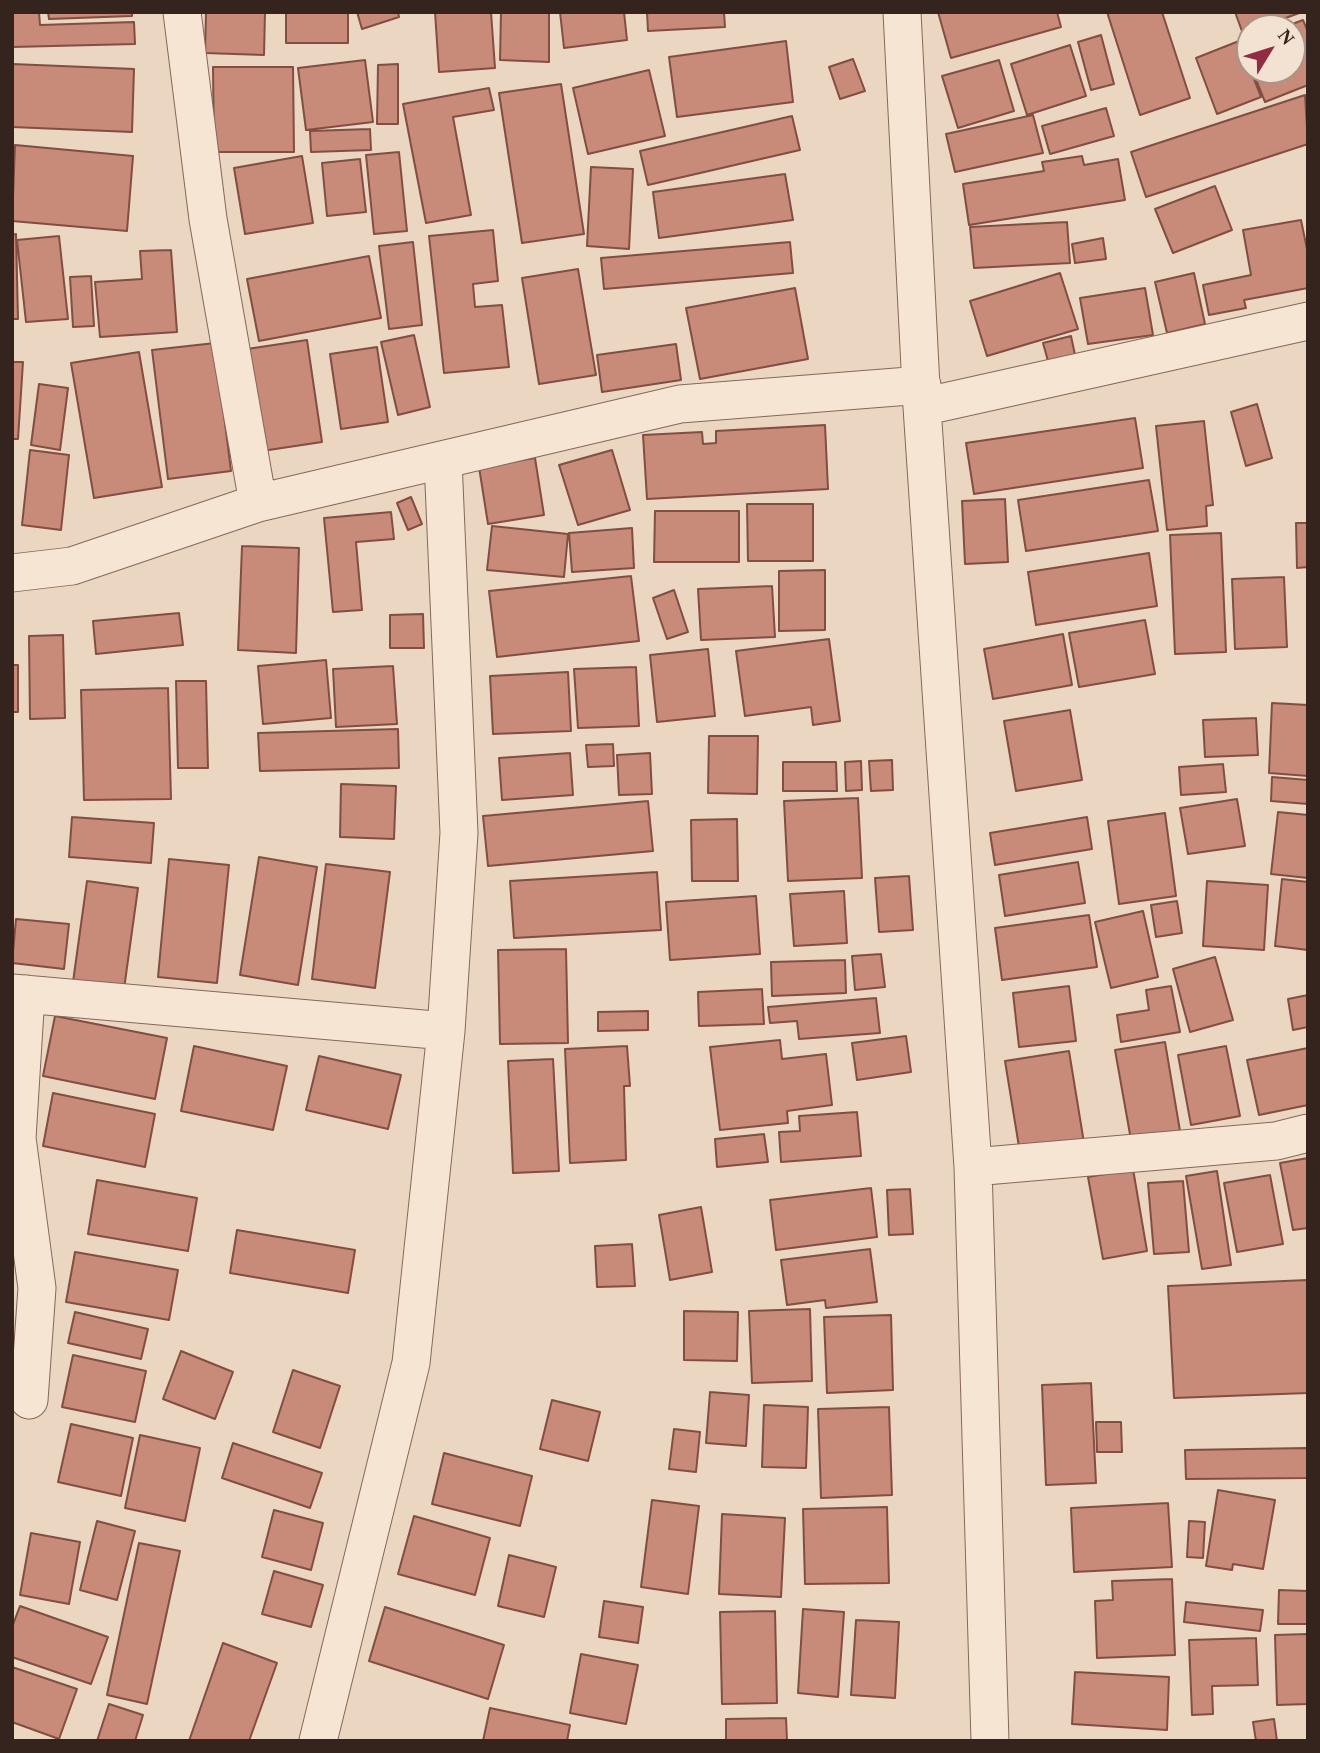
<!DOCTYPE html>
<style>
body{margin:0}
#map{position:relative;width:1320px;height:1753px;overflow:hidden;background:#ebd6c1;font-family:"Times New Roman",serif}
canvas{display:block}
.frame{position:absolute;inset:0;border:14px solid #34241d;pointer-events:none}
.north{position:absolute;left:1236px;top:14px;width:70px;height:70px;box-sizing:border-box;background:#f3e2d1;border:2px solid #a79689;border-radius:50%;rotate:52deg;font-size:19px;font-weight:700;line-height:28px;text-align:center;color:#34241d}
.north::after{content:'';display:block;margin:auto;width:24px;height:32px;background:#902d42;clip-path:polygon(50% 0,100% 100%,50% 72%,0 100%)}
</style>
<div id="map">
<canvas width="1320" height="1753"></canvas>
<div class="frame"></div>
<div class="north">N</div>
</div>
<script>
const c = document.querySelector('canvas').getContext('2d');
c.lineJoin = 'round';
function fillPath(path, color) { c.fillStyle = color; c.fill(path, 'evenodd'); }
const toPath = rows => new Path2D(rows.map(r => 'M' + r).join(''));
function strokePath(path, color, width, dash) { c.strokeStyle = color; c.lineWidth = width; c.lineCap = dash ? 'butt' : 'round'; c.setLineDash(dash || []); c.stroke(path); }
const building = toPath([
 [12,12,39,12,40,25,134,22,135,44,12,47,12,12],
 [48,12,132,12,132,16,49,19,48,12],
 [206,12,265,12,264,55,205,53,206,12],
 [286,12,348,12,348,43,286,43,286,12],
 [357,12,398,12,399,17,362,29,357,12],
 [435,12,491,12,495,68,439,72,435,12],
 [501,12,549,12,549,62,500,60,501,12],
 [560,12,624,12,627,40,564,48,560,12],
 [647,12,724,12,725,27,648,31,647,12],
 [938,12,1057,12,1061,27,951,58,938,12],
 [1107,12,1162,12,1190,98,1140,115,1107,12],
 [1235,12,1302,12,1258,28,1250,28,1243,34,1235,12],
 [1303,20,1308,32,1308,85,1265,102,1252,70,1292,70,1292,28,1282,28,1303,20],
 [1101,35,1114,84,1091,90,1078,42,1101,35],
 [786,41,793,102,677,117,669,57,786,41],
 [1239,41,1261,97,1217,114,1196,58,1239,41],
 [1070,45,1086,96,1027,115,1011,64,1070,45],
 [853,59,865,91,840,99,829,67,853,59],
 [365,60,373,122,306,130,298,68,365,60],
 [999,60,1014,111,958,128,942,76,999,60],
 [12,64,134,69,132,132,12,127,12,64],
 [398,64,398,124,377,124,378,65,398,64],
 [213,67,293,67,294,152,214,152,213,67],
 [649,70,665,136,588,154,573,88,649,70],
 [561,84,584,234,522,243,499,93,561,84],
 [489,88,494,110,453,117,471,215,426,223,403,104,489,88],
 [1305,95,1308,144,1146,197,1131,152,1305,95],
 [1106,108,1114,136,1050,154,1042,126,1106,108],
 [1033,115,1043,153,955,172,946,134,1033,115],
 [792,116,800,150,648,185,640,151,792,116],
 [370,129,371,150,311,152,310,131,370,129],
 [15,145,133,156,127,231,12,221,15,145],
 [399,152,407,231,374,234,366,155,399,152],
 [302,156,313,223,245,234,234,168,302,156],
 [1082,156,1084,165,1118,159,1125,200,969,225,963,184,1044,171,1042,162,1082,156],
 [360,159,366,212,327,216,322,163,360,159],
 [591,167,633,169,629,249,587,246,591,167],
 [785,174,793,220,659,238,653,192,785,174],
 [1215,186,1232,230,1173,253,1155,209,1215,186],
 [1301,220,1308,254,1308,288,1244,300,1246,308,1209,315,1203,285,1251,275,1243,230,1301,220],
 [1067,222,1070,263,974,268,970,227,1067,222],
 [493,230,498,281,473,284,475,307,502,305,509,367,444,373,429,236,493,230],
 [16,234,18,319,12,319,12,235,16,234],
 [59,236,68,319,26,322,17,240,59,236],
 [1103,238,1106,259,1075,263,1072,244,1103,238],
 [413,242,422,325,389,329,379,246,413,242],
 [790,242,793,273,604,289,601,258,790,242],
 [171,250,177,332,100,337,95,282,142,279,140,251,171,250],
 [369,256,381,318,259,341,247,279,369,256],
 [578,269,596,375,539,384,522,278,578,269],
 [1060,273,1078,329,987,356,970,301,1060,273],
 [1194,273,1205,324,1167,333,1155,282,1194,273],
 [91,276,94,326,73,327,70,277,91,276],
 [795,288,808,359,700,379,686,308,795,288],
 [1145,288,1153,335,1088,344,1080,298,1145,288],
 [414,335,430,407,398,415,381,342,414,335],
 [1071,336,1075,355,1048,361,1043,343,1071,336],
 [307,340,322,442,262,451,247,349,307,340],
 [215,343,231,471,168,479,152,350,215,343],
 [676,344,681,380,602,392,597,355,676,344],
 [377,347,388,422,341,429,330,354,377,347],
 [139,352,162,487,94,498,71,363,139,352],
 [12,362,23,362,18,439,12,439,12,362],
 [39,384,68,388,60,450,31,445,39,384],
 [1257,404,1272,458,1246,466,1231,412,1257,404],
 [1135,418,1143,468,974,494,966,443,1135,418],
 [1204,421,1213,505,1206,506,1207,526,1167,530,1156,426,1204,421],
 [825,425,828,489,647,499,643,435,702,432,703,444,716,443,716,431,825,425],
 [30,450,69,455,61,530,22,525,30,450],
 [612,450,630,510,578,525,559,465,612,450],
 [535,458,544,515,488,524,479,467,535,458],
 [1149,480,1158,531,1026,551,1018,500,1149,480],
 [411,497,422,524,408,530,397,503,411,497],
 [1005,499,1008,562,965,564,962,501,1005,499],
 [747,504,813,504,813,561,748,561,747,504],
 [655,511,739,511,739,562,654,562,655,511],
 [391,512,394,539,356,542,362,610,333,612,324,518,391,512],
 [1296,523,1308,523,1308,567,1297,568,1296,523],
 [492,526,568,534,564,577,487,570,492,526],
 [632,528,634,568,572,572,569,533,632,528],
 [1221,533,1226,652,1175,654,1170,535,1221,533],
 [242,546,299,548,296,653,238,650,242,546],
 [1149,553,1157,606,1036,625,1028,572,1149,553],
 [825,570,825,630,779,631,779,571,825,570],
 [631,576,639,641,497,657,489,591,631,576],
 [1284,577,1287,647,1235,649,1232,579,1284,577],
 [772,586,775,637,701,640,698,589,772,586],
 [674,590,688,632,667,639,653,598,674,590],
 [179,613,183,645,96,654,93,621,179,613],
 [423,614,424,648,390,648,390,615,423,614],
 [1145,620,1155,674,1079,687,1069,633,1145,620],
 [1063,634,1072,685,993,699,984,649,1063,634],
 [63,635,65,718,30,719,29,636,63,635],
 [829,639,840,721,813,725,811,707,745,716,736,651,829,639],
 [708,649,715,716,657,722,650,655,708,649],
 [326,660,331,718,263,724,258,666,326,660],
 [12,665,18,665,18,712,12,712,12,665],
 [393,666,397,724,336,727,333,669,393,666],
 [636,667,639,726,578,728,574,669,636,667],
 [568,672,571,731,493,734,490,676,568,672],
 [176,681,206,681,208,768,178,768,176,681],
 [168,688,171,799,84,800,81,690,168,688],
 [1272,703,1308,705,1308,776,1269,773,1272,703],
 [1070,710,1082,780,1016,791,1004,721,1070,710],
 [1256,718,1258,755,1205,757,1203,720,1256,718],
 [398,729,399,768,260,771,258,733,398,729],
 [709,736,758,736,757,794,708,793,709,736],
 [613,744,614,766,588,767,586,745,613,744],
 [570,753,573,795,502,800,499,758,570,753],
 [650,753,652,794,619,795,617,755,650,753],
 [892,760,893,790,871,791,869,761,892,760],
 [861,761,862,790,846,791,845,762,861,761],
 [783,762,836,762,837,791,783,791,783,762],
 [1223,764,1226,792,1181,795,1179,767,1223,764],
 [1272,777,1308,780,1308,804,1271,801,1272,777],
 [341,784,396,786,394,839,340,837,341,784],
 [858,798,862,878,788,881,784,801,858,798],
 [1237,799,1245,846,1188,854,1180,808,1237,799],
 [648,801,653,851,488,866,483,816,648,801],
 [1278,812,1308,815,1308,878,1271,874,1278,812],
 [1165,813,1176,896,1119,904,1108,821,1165,813],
 [72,817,154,823,151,863,69,857,72,817],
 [1087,817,1092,849,995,865,990,833,1087,817],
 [737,819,738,881,692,881,691,820,737,819],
 [259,857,317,867,298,985,240,975,259,857],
 [169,859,229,865,217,983,158,977,169,859],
 [1078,862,1085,903,1005,916,999,875,1078,862],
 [326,864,390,872,375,988,312,979,326,864],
 [657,872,661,930,514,938,510,881,657,872],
 [909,876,913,930,879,932,875,878,909,876],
 [1282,879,1308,882,1308,950,1275,946,1282,879],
 [87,881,138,888,124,989,73,982,87,881],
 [1207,881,1268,885,1264,950,1203,946,1207,881],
 [844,891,847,943,794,946,790,894,844,891],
 [756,896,760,954,670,960,666,902,756,896],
 [1177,901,1182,933,1156,937,1151,905,1177,901],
 [1143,911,1158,977,1111,988,1095,922,1143,911],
 [1089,915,1097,967,1002,980,995,928,1089,915],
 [16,919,69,924,64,969,12,963,16,919],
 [566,949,568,1043,500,1044,498,950,566,949],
 [881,954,885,987,855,990,852,956,881,954],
 [1215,957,1233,1020,1190,1032,1173,969,1215,957],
 [845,960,846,993,772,996,771,962,845,960],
 [1069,986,1076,1041,1019,1047,1013,993,1069,986],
 [1171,986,1180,1032,1121,1042,1117,1015,1149,1010,1146,990,1171,986],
 [762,989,764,1024,699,1026,698,992,762,989],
 [1308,995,1308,1027,1293,1030,1288,999,1308,995],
 [876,998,880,1033,799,1039,797,1021,770,1023,768,1007,876,998],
 [648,1011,648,1030,598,1031,598,1012,648,1011],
 [55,1016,167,1038,155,1099,43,1076,55,1016],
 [906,1036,911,1072,857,1080,852,1043,906,1036],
 [780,1040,782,1059,826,1054,832,1105,787,1111,788,1123,720,1130,710,1047,780,1040],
 [1165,1042,1180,1131,1131,1140,1115,1050,1165,1042],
 [194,1046,287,1066,273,1130,181,1111,194,1046],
 [627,1046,630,1086,624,1086,626,1160,570,1163,565,1049,627,1046],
 [1226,1046,1240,1116,1191,1125,1178,1055,1226,1046],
 [1308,1048,1308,1105,1259,1115,1247,1060,1308,1048],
 [1069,1051,1084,1143,1020,1153,1005,1061,1069,1051],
 [319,1056,401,1075,388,1129,306,1110,319,1056],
 [553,1059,559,1171,513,1173,508,1061,553,1059],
 [53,1093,155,1114,145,1167,43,1146,53,1093],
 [857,1112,861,1156,781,1162,779,1132,800,1131,799,1116,857,1112],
 [764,1134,768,1162,717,1167,715,1139,764,1134],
 [1308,1158,1308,1228,1293,1230,1280,1163,1308,1158],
 [1133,1169,1147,1251,1103,1259,1088,1177,1133,1169],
 [1217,1171,1231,1265,1202,1269,1186,1176,1217,1171],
 [1270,1175,1283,1244,1237,1252,1224,1183,1270,1175],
 [97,1180,197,1198,188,1251,88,1234,97,1180],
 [1183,1181,1189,1252,1154,1254,1148,1183,1183,1181],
 [871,1188,877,1237,776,1250,770,1200,871,1188],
 [910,1189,913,1234,889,1235,887,1190,910,1189],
 [701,1207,712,1272,670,1280,659,1215,701,1207],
 [237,1230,355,1250,348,1293,230,1273,237,1230],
 [632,1244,635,1286,597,1287,595,1246,632,1244],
 [870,1249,877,1302,826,1308,825,1300,787,1305,781,1260,870,1249],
 [75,1252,178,1270,169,1320,66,1302,75,1252],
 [1308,1280,1308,1393,1174,1398,1168,1286,1308,1280],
 [810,1309,812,1381,752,1383,749,1311,810,1309],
 [684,1311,738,1312,737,1361,684,1360,684,1311],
 [75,1312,148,1329,141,1359,68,1343,75,1312],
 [891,1315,893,1390,827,1393,824,1317,891,1315],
 [181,1351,233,1372,215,1419,163,1399,181,1351],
 [73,1355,146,1371,135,1422,62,1407,73,1355],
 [293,1370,340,1386,320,1448,273,1432,293,1370],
 [1091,1383,1096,1483,1046,1485,1042,1385,1091,1383],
 [710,1392,749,1395,746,1446,706,1443,710,1392],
 [552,1400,600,1412,588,1461,540,1449,552,1400],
 [764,1405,808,1407,806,1468,762,1467,764,1405],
 [889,1407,892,1495,821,1498,818,1409,889,1407],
 [1096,1422,1121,1422,1122,1452,1097,1452,1096,1422],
 [71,1424,133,1438,121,1496,58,1482,71,1424],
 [674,1429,700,1432,696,1472,669,1469,674,1429],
 [140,1435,200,1448,185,1521,125,1508,140,1435],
 [233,1443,322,1473,310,1508,222,1478,233,1443],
 [1308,1448,1308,1478,1186,1479,1185,1450,1308,1448],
 [444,1453,532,1476,520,1526,432,1504,444,1453],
 [1218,1490,1275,1500,1263,1569,1233,1564,1232,1570,1206,1566,1218,1490],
 [652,1500,699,1506,688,1594,641,1587,652,1500],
 [1168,1503,1172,1567,1074,1572,1071,1508,1168,1503],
 [887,1507,889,1583,805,1584,803,1509,887,1507],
 [274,1510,323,1523,311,1570,262,1557,274,1510],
 [722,1514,785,1518,781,1597,719,1594,722,1514],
 [414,1516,490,1538,475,1595,398,1574,414,1516],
 [97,1521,135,1531,117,1600,80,1590,97,1521],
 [1189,1521,1205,1522,1203,1558,1187,1557,1189,1521],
 [31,1533,80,1542,69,1604,20,1595,31,1533],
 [139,1543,180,1551,147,1704,107,1695,139,1543],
 [509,1555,556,1567,544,1617,498,1606,509,1555],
 [274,1571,323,1585,311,1627,262,1614,274,1571],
 [1172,1579,1175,1655,1097,1658,1095,1601,1113,1600,1112,1581,1172,1579],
 [1279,1590,1308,1591,1308,1624,1278,1624,1279,1590],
 [604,1601,643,1607,638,1643,599,1637,604,1601],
 [1186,1602,1263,1610,1260,1631,1184,1622,1186,1602],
 [20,1606,108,1637,91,1684,12,1657,12,1627,20,1606],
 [385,1607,504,1645,488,1699,369,1661,385,1607],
 [803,1609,844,1612,838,1697,798,1693,803,1609],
 [775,1611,777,1703,722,1704,720,1612,775,1611],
 [856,1620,899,1622,895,1698,851,1695,856,1620],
 [1308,1634,1308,1704,1277,1705,1275,1635,1308,1634],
 [1256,1638,1258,1685,1212,1686,1213,1714,1192,1715,1189,1640,1256,1638],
 [223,1643,277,1663,249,1741,189,1741,223,1643],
 [581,1654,638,1665,626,1724,570,1713,581,1654],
 [12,1667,77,1689,59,1739,12,1722,12,1667],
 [1075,1672,1169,1677,1167,1730,1072,1724,1075,1672],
 [109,1704,143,1715,135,1741,97,1741,109,1704],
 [490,1708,570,1725,567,1741,483,1741,490,1708],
 [786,1718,787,1741,726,1741,726,1719,786,1718],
 [1274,1719,1277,1741,1256,1741,1253,1722,1274,1719]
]);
fillPath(building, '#c88a79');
strokePath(building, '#824e41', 2);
const minor = toPath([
 [182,12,208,219,258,503],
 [902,12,922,407,973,1167,990,1741],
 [922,407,1308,321],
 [12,573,72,566,258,503,680,404,922,385],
 [12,993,446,1031],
 [26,994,17,1138,37,1288,29,1400],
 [973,1167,1276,1141,1308,1133],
 [318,1741,411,1363,446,1031,459,833,443,460]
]);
strokePath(minor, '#84685a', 39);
strokePath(minor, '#f7e5d4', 37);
</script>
